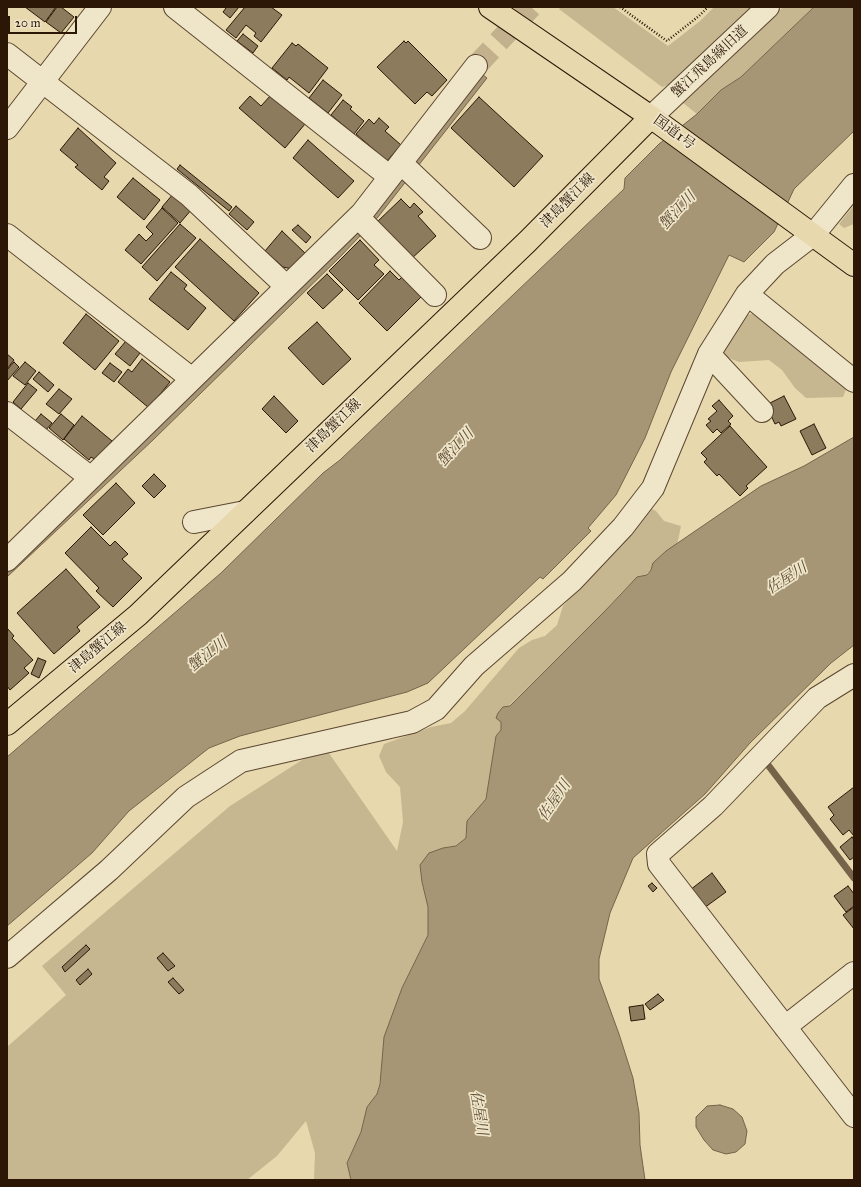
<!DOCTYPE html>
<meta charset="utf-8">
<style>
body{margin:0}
#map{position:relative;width:861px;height:1187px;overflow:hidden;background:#e7d8ad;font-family:"IM FELL Great Primer",serif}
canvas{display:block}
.frame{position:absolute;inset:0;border:8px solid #2c1707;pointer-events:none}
.scale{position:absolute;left:8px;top:16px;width:69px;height:18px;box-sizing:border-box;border:2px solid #2c1707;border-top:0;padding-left:5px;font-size:12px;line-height:14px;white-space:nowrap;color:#2c1707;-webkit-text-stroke:3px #efe6ca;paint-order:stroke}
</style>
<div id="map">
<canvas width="861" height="1187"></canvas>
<div class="frame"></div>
<div class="scale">20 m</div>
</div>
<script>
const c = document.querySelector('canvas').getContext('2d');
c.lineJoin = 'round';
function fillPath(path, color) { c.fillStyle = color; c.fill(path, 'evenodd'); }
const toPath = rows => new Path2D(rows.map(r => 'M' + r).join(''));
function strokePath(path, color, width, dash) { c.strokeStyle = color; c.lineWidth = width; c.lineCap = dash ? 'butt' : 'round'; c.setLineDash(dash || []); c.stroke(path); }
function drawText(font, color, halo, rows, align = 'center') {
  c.font = font + ' "IM FELL Great Primer","Noto Serif JP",serif'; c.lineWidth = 3.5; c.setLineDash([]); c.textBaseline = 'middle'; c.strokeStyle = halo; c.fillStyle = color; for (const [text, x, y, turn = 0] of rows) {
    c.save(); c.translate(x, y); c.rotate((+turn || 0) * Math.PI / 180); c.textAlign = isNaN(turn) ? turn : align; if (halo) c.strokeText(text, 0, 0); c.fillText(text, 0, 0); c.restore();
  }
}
fillPath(toPath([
 [561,7,613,7,668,46,700,21,714,7,755,7,672,84,662,87,559,9],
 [783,7,814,7,741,77,721,90,697,114,682,102,708,79],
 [854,205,854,224,844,228,839,224],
 [755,313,848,384,843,397,806,398,795,388,782,370,769,360,739,362,718,354,743,316],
 [648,507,656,511,664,521,681,526,677,545,666,551,646,575,637,578,621,593,605,611,509,706,503,707,501,730,496,736,486,799,468,821,466,838,456,846,443,848,422,882,428,907,428,935,402,988,377,1094,367,1107,361,1132,347,1163,351,1180,314,1180,315,1153,306,1121,277,1156,247,1180,7,1180,7,1047,66,995,42,966,230,806,324,746,397,851,403,822,400,787,386,772,379,756,384,744,431,727,451,723,465,711,519,648,532,640,545,636,557,625,563,606]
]), '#c7b791');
const water = toPath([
 [814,7,854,7,854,131,794,189,774,232,744,262,729,255,671,372,645,438,616,495,588,528,591,531,543,579,540,577,428,683,407,692,240,736,209,748,129,811,92,853,7,926,7,757,221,573,323,473,340,460,624,189,625,178,659,144,697,114,721,90,741,77,814,7],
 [482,74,487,78,378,217,341,256,153,440,7,577,7,567,482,74],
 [854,437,854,645,831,663,750,743,705,794,633,858,610,913,599,959,599,979,619,1034,633,1078,639,1113,640,1145,645,1180,351,1180,347,1163,361,1132,367,1107,377,1094,380,1084,384,1037,402,988,428,935,428,907,422,882,420,865,429,853,443,848,456,846,466,838,467,821,486,799,496,736,501,730,501,722,496,718,498,713,503,707,510,706,605,611,637,577,647,575,651,570,653,563,666,551,761,486,804,466,854,437],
 [720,1105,733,1109,742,1117,747,1131,745,1144,736,1152,726,1154,713,1150,704,1140,696,1127,696,1117,707,1106,720,1105]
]);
fillPath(water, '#a79675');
strokePath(water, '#766349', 1);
strokePath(toPath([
 [765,761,854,878]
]), '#766349', 7);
const building = toPath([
 [25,7,56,7,45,22,25,7],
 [57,7,61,7,74,17,61,33,46,22,57,7],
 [224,7,239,7,230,18,223,12,226,8,224,7],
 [245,7,271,7,282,15,261,42,254,36,256,33,246,25,236,38,226,30,245,7],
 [243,34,258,46,253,53,237,41,243,34],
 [404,41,406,43,408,41,447,80,432,96,427,92,415,104,377,67,404,41],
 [292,43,296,46,298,44,328,68,309,93,289,77,287,80,272,68,292,43],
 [323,80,342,95,328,113,309,98,323,80],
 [271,95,295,111,293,114,305,124,285,148,239,108,250,96,261,106,271,95],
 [479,97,543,156,514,187,451,128,479,97],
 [343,100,352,107,350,109,364,121,354,134,331,115,343,100],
 [379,118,389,127,385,131,401,145,387,161,356,134,369,119,374,124,379,118],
 [78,128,116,163,104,177,109,181,102,190,75,167,78,165,60,150,78,128],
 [308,140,354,181,338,198,293,158,308,140],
 [180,165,232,207,229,211,177,169,180,165],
 [133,178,160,200,144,220,117,197,133,178],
 [174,193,192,209,180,223,162,207,174,193],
 [401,199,410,208,414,203,423,212,418,216,436,236,410,260,376,223,401,199],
 [236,206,254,222,247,230,229,214,236,206],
 [162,208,178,223,141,264,125,250,139,234,146,241,153,234,146,227,162,208],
 [180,224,196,238,157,281,142,267,180,224],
 [298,225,311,237,306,243,292,230,298,225],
 [282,231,306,254,292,269,283,267,265,251,282,231],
 [200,239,259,293,234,321,175,267,200,239],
 [360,240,379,260,374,265,384,274,358,300,329,271,360,240],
 [390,271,399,280,406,273,415,281,410,286,421,297,387,331,359,303,390,271],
 [171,272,187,285,184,289,206,308,188,330,149,299,171,272],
 [327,274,343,290,323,309,307,293,327,274],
 [86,314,119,341,95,370,63,343,86,314],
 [317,322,351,359,323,385,288,348,317,322],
 [126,341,140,353,130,366,115,354,126,341],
 [7,354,14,360,7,369,7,354],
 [142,359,170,382,149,408,118,382,128,369,132,372,142,359],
 [14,362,19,367,7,381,7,370,14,362],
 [25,362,36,371,25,385,13,376,25,362],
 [110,363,122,372,114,382,102,373,110,363],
 [39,372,54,385,48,392,33,379,39,372],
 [28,383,37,390,21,409,13,402,28,383],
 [59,389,72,399,59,414,46,404,59,389],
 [274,396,298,421,286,433,262,409,274,396],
 [784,396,796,419,781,426,779,422,775,424,766,405,784,396],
 [719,400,733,416,728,421,731,424,721,433,717,429,713,433,706,425,711,421,708,419,717,411,712,406,719,400],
 [41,414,52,423,45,431,35,421,41,414],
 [61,414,74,425,63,440,49,428,61,414],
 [82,416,112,441,96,460,91,457,89,460,64,439,82,416],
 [814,424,826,448,812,455,800,431,814,424],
 [730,426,767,467,746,486,748,488,740,496,719,474,717,476,704,462,707,459,701,453,730,426],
 [154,474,166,486,154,498,142,486,154,474],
 [116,483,135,503,103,535,83,515,116,483],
 [91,527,110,546,115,541,128,554,122,559,142,578,113,607,96,591,99,588,65,553,91,527],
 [66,569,100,607,77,627,80,631,54,654,17,613,66,569],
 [7,628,14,636,12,638,33,660,24,668,29,673,10,690,7,686,7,628],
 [38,658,46,661,39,678,31,674,38,658],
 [854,787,854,836,849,830,843,835,830,819,834,815,828,807,854,787],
 [852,837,854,840,854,857,850,860,840,847,852,837],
 [712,873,726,892,704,908,690,890,712,873],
 [652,883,657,888,653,892,648,886,652,883],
 [848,886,854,894,854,906,846,912,834,896,848,886],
 [854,907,854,929,843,915,854,907],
 [86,945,90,949,65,972,62,967,86,945],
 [163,953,175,966,168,971,157,958,163,953],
 [88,969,92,974,80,985,76,980,88,969],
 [173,978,184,990,179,994,168,982,173,978],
 [658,994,664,1000,650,1010,645,1004,658,994],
 [643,1005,645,1019,631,1021,629,1007,643,1005]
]);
fillPath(building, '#8d7b5d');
strokePath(building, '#2c1707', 1);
strokePath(toPath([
 [476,66,531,7]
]), '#c2b18c', 22, [22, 11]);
const minor = toPath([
 [175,7,390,177],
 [7,54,189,195,286,286],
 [651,117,768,7],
 [7,128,100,7],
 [401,163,480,238],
 [358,217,435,295],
 [7,235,192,379],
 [747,294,854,381],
 [709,354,762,411],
 [7,413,91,478],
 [194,522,245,512],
 [7,560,362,213,476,66],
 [854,675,817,698,713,806,658,854,659,864,854,1116],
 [7,957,109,870,186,797,241,761,412,722,436,709,474,666,572,581,623,527,653,488,709,354,747,294,775,264,814,234,854,185],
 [785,1027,854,973]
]);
const major = toPath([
 [7,724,138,615,527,242,651,117]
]);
const highway = toPath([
 [490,7,651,117,854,265]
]);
strokePath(minor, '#5b4730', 24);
strokePath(major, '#2c1707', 24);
strokePath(highway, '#2c1707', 24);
strokePath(toPath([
 [620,7,667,41,699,16,708,7]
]), '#2c1707', 2.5, [1, 2]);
strokePath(minor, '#efe6ca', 22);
strokePath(major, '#e7d8ad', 22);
strokePath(highway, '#e7d8ad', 22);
drawText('14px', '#2c1707', '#efe6ca', [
 ["蟹江飛島線旧道",710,62,-43],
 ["国道1号",674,133,36],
 ["津島蟹江線",568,201,-45],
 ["津島蟹江線",334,426,-44],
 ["津島蟹江線",98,648,-40]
]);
drawText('italic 15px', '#5d4a33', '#efe6ca', [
 ["蟹江川",678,211,-47],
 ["蟹江川",456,448,-47],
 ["佐屋川",787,579,-33],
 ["蟹江川",208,655,-38],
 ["佐屋川",555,801,-56],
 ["佐屋川",478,1113,81]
]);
</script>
